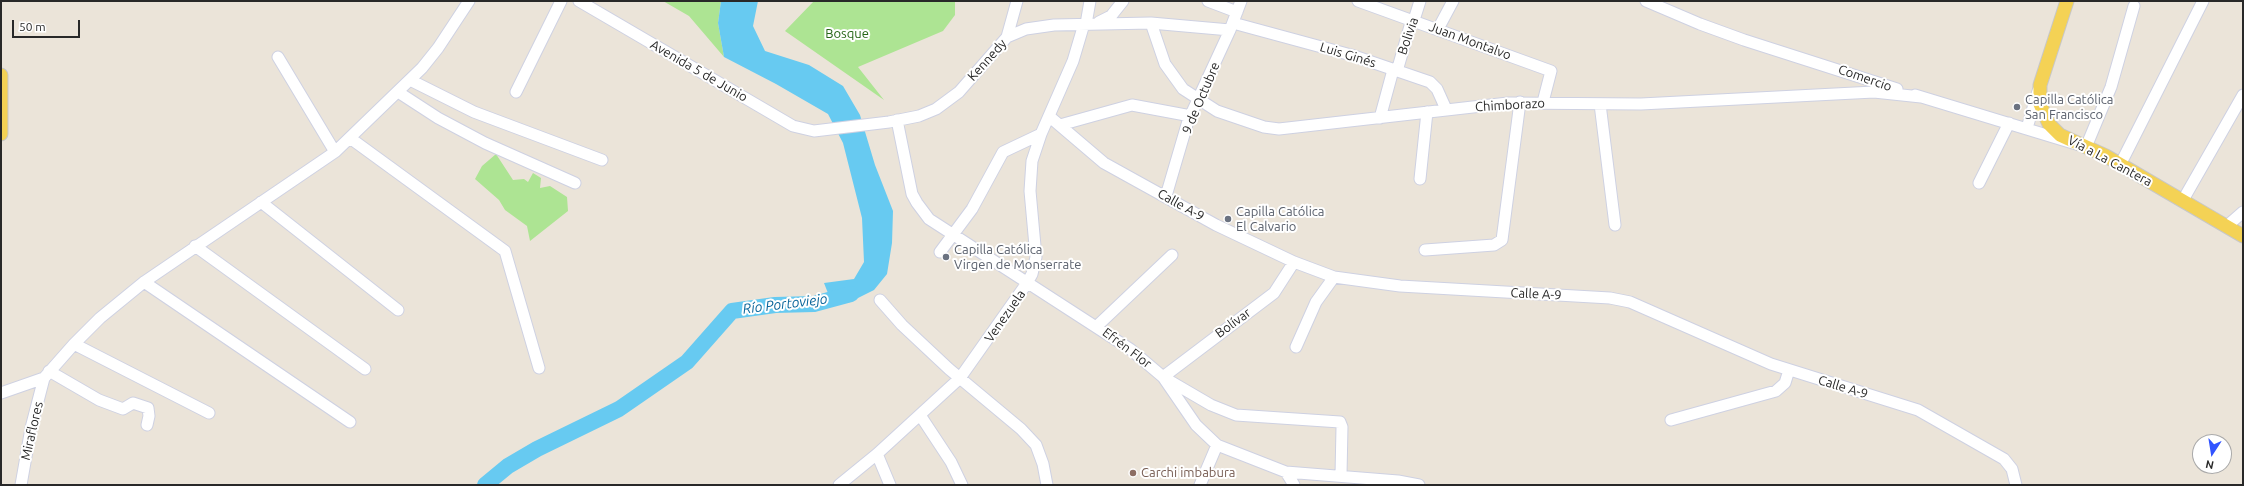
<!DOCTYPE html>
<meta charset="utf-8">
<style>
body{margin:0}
#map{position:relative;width:2244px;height:486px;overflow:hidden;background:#ebe4d9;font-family:Ubuntu,sans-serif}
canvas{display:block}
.frame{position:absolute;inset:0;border:2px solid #282828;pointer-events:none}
.north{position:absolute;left:2192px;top:434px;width:40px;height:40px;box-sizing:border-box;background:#fff;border:1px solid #a9a9a9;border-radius:50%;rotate:192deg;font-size:11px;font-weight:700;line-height:16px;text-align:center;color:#282828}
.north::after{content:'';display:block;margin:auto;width:14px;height:18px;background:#3254ff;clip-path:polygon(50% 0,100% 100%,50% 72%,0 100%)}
.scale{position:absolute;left:12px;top:20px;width:68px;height:18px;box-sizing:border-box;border:2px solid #282828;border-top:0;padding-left:5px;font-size:12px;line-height:14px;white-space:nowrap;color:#282828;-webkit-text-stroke:3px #fff;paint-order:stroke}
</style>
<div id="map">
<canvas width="2244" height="486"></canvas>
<div class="frame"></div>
<div class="north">N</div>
<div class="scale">50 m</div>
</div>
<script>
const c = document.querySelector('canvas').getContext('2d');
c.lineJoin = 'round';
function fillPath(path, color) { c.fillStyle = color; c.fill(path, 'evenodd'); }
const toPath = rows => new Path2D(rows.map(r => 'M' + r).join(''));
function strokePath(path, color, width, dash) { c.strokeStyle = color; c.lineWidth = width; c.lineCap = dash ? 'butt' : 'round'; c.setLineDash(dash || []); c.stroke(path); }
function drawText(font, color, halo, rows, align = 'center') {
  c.font = font + ' Ubuntu,sans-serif'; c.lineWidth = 4; c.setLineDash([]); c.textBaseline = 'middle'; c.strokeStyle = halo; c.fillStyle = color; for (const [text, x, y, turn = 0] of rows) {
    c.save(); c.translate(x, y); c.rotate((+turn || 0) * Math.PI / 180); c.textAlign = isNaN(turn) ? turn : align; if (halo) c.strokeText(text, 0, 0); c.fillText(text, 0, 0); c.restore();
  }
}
fillPath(toPath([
 [663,1,721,1,718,23,724,57,689,16],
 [814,1,955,1,955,15,943,31,858,67,884,100,785,31],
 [496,154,513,180,524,179,528,182,533,173,541,178,540,188,550,186,567,197,568,211,530,241,527,226,505,210,499,200,475,179,482,166]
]), '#ade493');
fillPath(toPath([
 [721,1,758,1,753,26,765,51,809,65,843,86,860,115,875,165,893,211,892,243,887,274,874,290,850,302,833,306,824,283,854,279,864,262,862,218,843,143,828,114,776,84,724,57,718,23]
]), '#67caf1');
strokePath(toPath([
 [485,485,508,466,537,449,619,409,687,362,732,311,775,305,814,304,851,294]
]), '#67caf1', 16);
const minor = toPath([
 [579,1,793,126,814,131,889,122,919,116,936,109,959,92,1007,37,1026,29,1054,25,1151,23,1230,30],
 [1208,1,1237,12],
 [1358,1,1551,71,1543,102],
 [1646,1,1700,24,1744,40,1897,89],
 [1099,22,1111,16,1123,1],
 [1151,23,1165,64,1183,89,1217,111,1264,127,1279,129,1508,103,1641,104,1874,92,1921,97],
 [1233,23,1351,55,1430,82,1437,89,1446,109],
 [1086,24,1090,1],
 [1438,29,1453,1],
 [1007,37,1017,1],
 [278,57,335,152],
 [1397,71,1412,19,1414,20,1420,1],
 [410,80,474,112,602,160],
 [398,92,438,118,485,143,575,183],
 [516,92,561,1],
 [1915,95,2086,147,2111,87,2134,6],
 [1600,104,1615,225],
 [1050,117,1104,163,1216,225,1294,262,1334,277,1400,286,1610,298,1630,302,1771,364,1918,410,2004,459,2012,469,2016,485],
 [1380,118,1393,70],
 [897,120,912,194,917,203,929,219,1130,349,1163,377,1196,425,1217,445,1286,472,1398,481,1419,485],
 [1060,125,1132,105,1191,116],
 [2027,128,2038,91],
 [350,138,505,251,539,368],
 [2120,165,2203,1],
 [1420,179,1427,112],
 [1979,183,2009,123],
 [1166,196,1188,121,1230,30,1241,1],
 [2183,200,2243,95],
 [261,202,398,310],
 [2227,226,2243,212],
 [195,246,365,369],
 [1425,250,1494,245,1502,240,1520,102],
 [940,252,972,209,1003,152,1041,134],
 [1294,262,1274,293,1163,377,1211,405,1236,415,1340,422,1342,427,1341,475],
 [144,282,350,422],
 [880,300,902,325,949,369,1021,429,1036,445,1043,464,1047,485],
 [1097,326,1172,255],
 [74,344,209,413],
 [1296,347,1316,302,1334,277],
 [49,371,99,400,123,409,133,403,148,408,149,416,147,425],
 [1,393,44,378,74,344,100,318,144,282,335,152,422,68,438,48,469,1],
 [920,415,951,462,962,485],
 [1671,420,1776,391,1785,383,1789,370],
 [877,454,890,485],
 [1286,472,1294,485],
 [21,485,31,428,44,378],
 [839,485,877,454,960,378,1027,283,1032,274,1036,257,1030,191,1032,161,1041,134,1073,61,1084,24],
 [1200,485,1217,445]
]);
const major = toPath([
 [2067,1,2040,85,2040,104,2049,124,2060,135,2106,156,2243,236],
 [1,75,1,134]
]);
strokePath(minor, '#ced1e2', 13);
strokePath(major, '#c7c7c7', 15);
strokePath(minor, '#fff', 11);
strokePath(major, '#f4d255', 13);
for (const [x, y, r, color] of [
 [2017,107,4,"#6b7280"],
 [1228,219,4,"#6b7280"],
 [946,257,4,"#6b7280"],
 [1133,473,4,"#8d6e63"]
]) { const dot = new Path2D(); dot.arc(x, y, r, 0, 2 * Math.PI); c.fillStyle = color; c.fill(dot); strokePath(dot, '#fff', 1.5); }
drawText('13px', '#266617', '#fff', [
 ["Bosque",847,34]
]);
drawText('13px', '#282828', '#fff', [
 ["Bolivia",1408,36,-71],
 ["Juan Montalvo",1470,41,20],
 ["Luis Ginés",1348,55,17],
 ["Kennedy",987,60,-48],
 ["Avenida 5 de Junio",699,71,30],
 ["Comercio",1865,78,19],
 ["9 de Octubre",1201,98,-67],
 ["Chimborazo",1510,105,-3],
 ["Vía a La Cantera",2110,161,28],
 ["Calle A-9",1181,205,29],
 ["Calle A-9",1536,294,3],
 ["Venezuela",1005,316,-55],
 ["Bolívar",1233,323,-36],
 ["Efrén Flor",1127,348,37],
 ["Calle A-9",1843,387,17],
 ["Miraflores",32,431,-77]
]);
drawText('13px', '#5b616d', '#fff', [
 ["Capilla Católica",2025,100],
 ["San Francisco",2025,115],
 ["Capilla Católica",1236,212],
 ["El Calvario",1236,227],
 ["Capilla Católica",954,250],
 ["Virgen de Monserrate",954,265]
], 'left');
drawText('13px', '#785e54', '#fff', [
 ["Carchi imbabura",1141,473]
], 'left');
drawText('italic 14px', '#09659a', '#fff', [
 ["Río Portoviejo",785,304,-7]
]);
</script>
